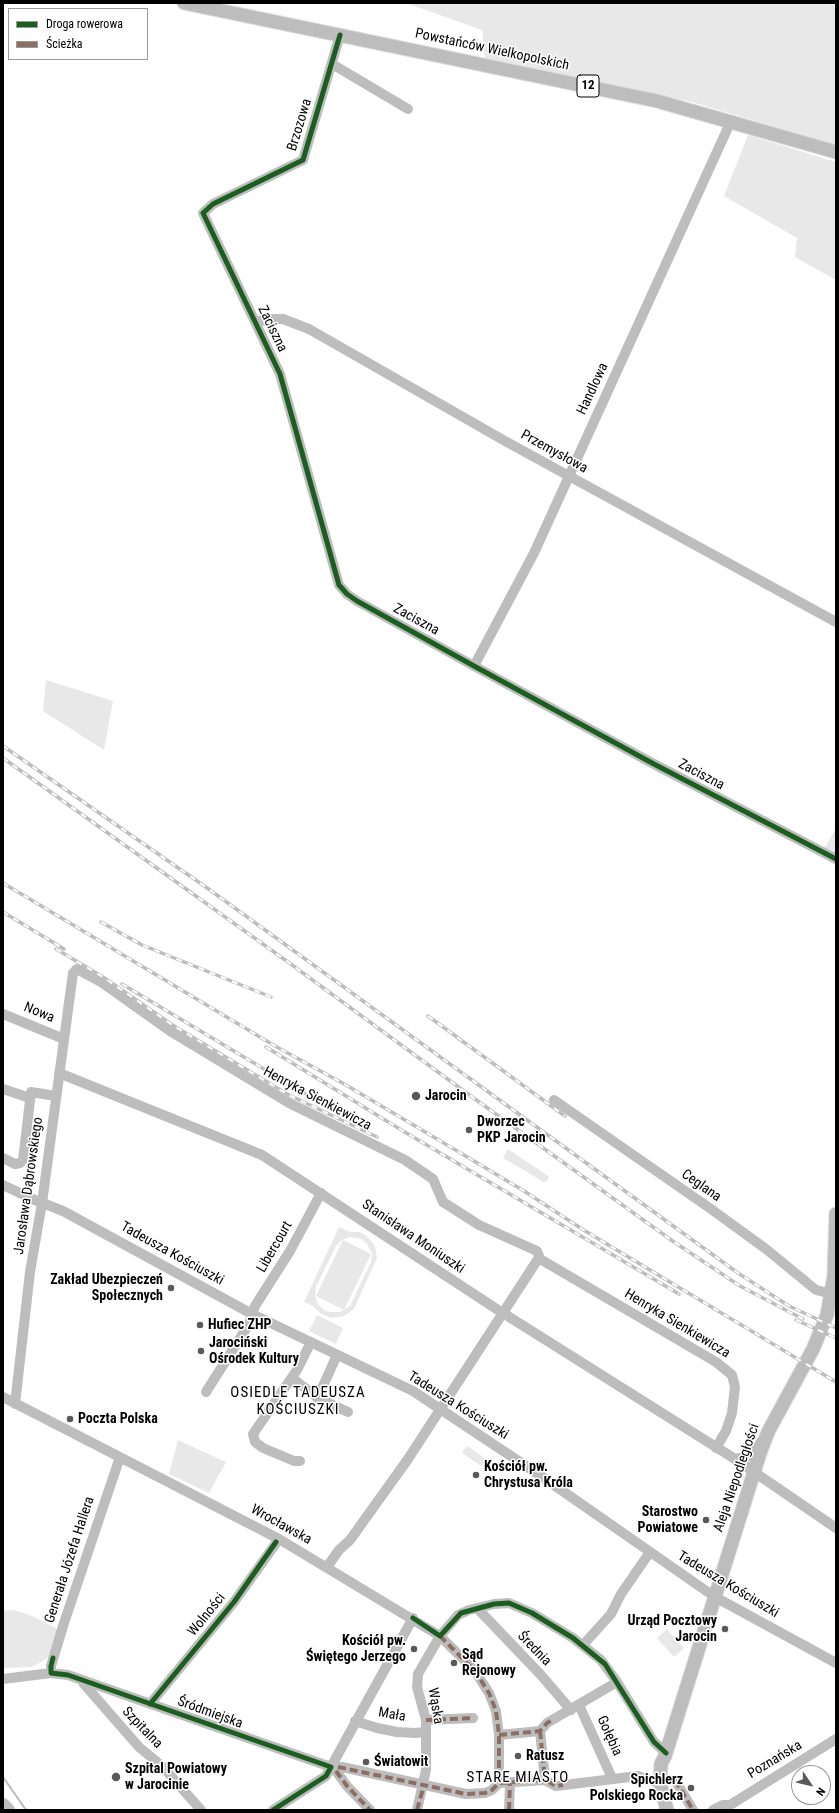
<!DOCTYPE html>
<meta charset="utf-8">
<style>
body{margin:0}
#map{position:relative;width:839px;height:1813px;overflow:hidden;background:#fff;font-family:"Roboto Condensed",sans-serif}
canvas{display:block}
.frame{position:absolute;inset:0;border:4px solid #000;pointer-events:none}
.legend{position:absolute;left:8px;top:8px;width:140px;height:52px;box-sizing:border-box;background:#fff;border:1px solid #999;margin:0;padding:5px 7px;list-style:none;font-size:12px;color:#000}
.legend li{display:flex;align-items:center;gap:8px;height:20px}
.legend b{width:20px;border:1px solid #999}
.north{position:absolute;left:791px;top:1765px;width:40px;height:40px;box-sizing:border-box;background:#fff;border:1px solid #999;border-radius:50%;rotate:125deg;font-size:11px;font-weight:700;line-height:16px;text-align:center;color:#000}
.north::after{content:'';display:block;margin:auto;width:14px;height:18px;background:#595959;clip-path:polygon(50% 0,100% 100%,50% 72%,0 100%)}
</style>
<div id="map">
<canvas width="839" height="1813"></canvas>
<div class="frame"></div>
<ul class="legend">
<li><b style="height:5px;background:#1b5e20"></b>Droga rowerowa</li>
<li><b style="height:5px;background:#8d6e63"></b>Ścieżka</li>
</ul>
<div class="north">N</div>
</div>
<script>
const c = document.querySelector('canvas').getContext('2d');
c.lineJoin = 'round';
function fillPath(path, color) { c.fillStyle = color; c.fill(path, 'evenodd'); }
const toPath = rows => new Path2D(rows.map(r => 'M' + r).join(''));
function strokePath(path, color, width, dash) { c.strokeStyle = color; c.lineWidth = width; c.lineCap = dash ? 'butt' : 'round'; c.setLineDash(dash || []); c.stroke(path); }
function drawText(font, color, halo, rows, align = 'center') {
  c.font = font + ' "Roboto Condensed",sans-serif'; c.lineWidth = 3; c.setLineDash([]); c.textBaseline = 'middle'; c.strokeStyle = halo; c.fillStyle = color; for (const [text, x, y, turn = 0] of rows) {
    c.save(); c.translate(x, y); c.rotate((+turn || 0) * Math.PI / 180); c.textAlign = isNaN(turn) ? turn : align; if (halo) c.strokeText(text, 0, 0); c.fillText(text, 0, 0); c.restore();
  }
}
fillPath(toPath([
 [406,3,833,3,836,7,836,145,692,102,485,58,482,30],
 [748,135,836,162,836,280,795,257,797,238,724,196],
 [46,680,113,701,104,750,43,711],
 [836,828,836,855,824,849],
 [508,1149,547,1175,549,1178,547,1181,544,1182,503,1158],
 [339,1227,350,1232,359,1232,366,1235,375,1246,377,1258,354,1309,344,1316,332,1318,321,1314,313,1306,304,1302],
 [350,1237,361,1239,367,1244,372,1254,371,1262,350,1306,340,1312,329,1312,324,1310,318,1304,315,1296,316,1287,336,1246,342,1240],
 [343,1240,371,1254,344,1310,316,1296],
 [317,1315,343,1328,336,1344,309,1331],
 [178,1440,226,1462,209,1493,169,1474],
 [467,1446,486,1459,481,1466,462,1453],
 [12,1610,30,1615,56,1628,58,1635,48,1658,32,1667,3,1668,3,1611],
 [667,1629,684,1648,674,1657,657,1638]
]), '#e8e8e8');
strokePath(toPath([
 [3,1777,26,1810]
]), '#bababa', 2);
const major = toPath([
 [184,3,657,101,836,152],
 [3,1805,8,1810],
 [667,1810,660,1783,661,1764,665,1756,760,1453,768,1432,813,1349,827,1315,834,1276,836,1214]
]);
strokePath(major, '#dbdbdb', 15);
strokePath(toPath([
 [340,35,303,160,213,204,203,213,280,374,339,585,347,594,357,601,474,666,652,763,836,859],
 [332,64,408,109],
 [255,322,272,319,283,319,309,329,505,441,836,622],
 [474,666,534,553,731,121],
 [3,1014,64,1039],
 [59,1073,262,1155,495,1308,735,1459,836,1528],
 [3,1089,30,1098],
 [554,1100,711,1209,766,1249,816,1290,832,1294],
 [3,1158,15,1164,20,1163,23,1160,31,1092,56,1096],
 [3,1185,30,1198,63,1211,252,1314,413,1391,541,1476,715,1597,836,1663],
 [292,1378,318,1398,348,1412],
 [206,1392,249,1324,255,1306,290,1251,321,1193],
 [315,1396,323,1386,337,1355],
 [3,1397,279,1539,440,1636,475,1671,489,1693,496,1711,499,1735,499,1783,545,1780,556,1786,638,1776,660,1783],
 [15,1404,30,1272,42,1203,73,973,77,969,101,982,170,1031,289,1103,405,1160,433,1179,443,1202,479,1225,537,1251,540,1259],
 [735,1459,750,1456,761,1442],
 [300,1461,294,1461,263,1448,255,1442,253,1434,297,1370,311,1342],
 [327,1567,339,1550,350,1540,408,1459,538,1259,540,1259,716,1362,732,1375,735,1387,732,1413,726,1431,716,1448],
 [477,1608,540,1674,571,1710],
 [583,1645,611,1614,621,1594,650,1552],
 [51,1673,51,1666,63,1626,120,1457],
 [3,1679,51,1673,68,1675,331,1767,342,1767,466,1794,485,1793,492,1790,499,1783],
 [82,1680,84,1684,139,1747,163,1767,201,1810],
 [150,1704,234,1602,279,1539],
 [579,1705,612,1778],
 [426,1720,473,1718],
 [355,1721,377,1728,397,1732,415,1733,425,1732],
 [540,1731,545,1780],
 [499,1735,540,1731,547,1723,617,1682],
 [331,1767,336,1771,347,1786,370,1810],
 [675,1780,693,1810],
 [273,1810,326,1776,413,1618],
 [417,1810,426,1770,426,1720,417,1687,418,1674,440,1636,458,1615,469,1610,494,1604,509,1603,532,1613,573,1638,601,1660,617,1682,654,1742,666,1753],
 [509,1810,510,1783],
 [713,1810,723,1805,730,1805],
 [726,1810,730,1805,836,1739]
]), '#bdbdbd', 10);
strokePath(major, '#bdbdbd', 13);
const rail = toPath([
 [3,746,210,890,738,1273,789,1306,836,1328],
 [3,758,288,962,468,1094,674,1242,740,1286,803,1319],
 [3,883,275,1046,346,1085,469,1158,524,1191,582,1229,836,1382],
 [3,912,64,949],
 [101,922,142,945,271,997],
 [56,949,103,977,174,1026,289,1095,377,1137],
 [122,984,319,1102],
 [428,1016,565,1116],
 [266,1047,403,1131,679,1294],
 [796,1320,836,1338]
]);
strokePath(rail, '#bdbdbd', 3.5);
strokePath(rail, '#fff', 2, [6]);
strokePath(toPath([
 [440,1636,475,1671,489,1693,496,1711,499,1735,499,1783,545,1780,556,1786,563,1785],
 [426,1720,473,1718],
 [540,1731,545,1780],
 [499,1735,540,1731,547,1723,554,1719],
 [338,1767,466,1794,485,1793,492,1790,499,1783],
 [336,1771,347,1786,370,1810],
 [675,1780,693,1810],
 [417,1810,424,1785],
 [509,1810,510,1783]
]), '#8d6e63', 4, [8, 4]);
strokePath(toPath([
 [340,35,303,160,213,204,203,213,280,374,339,585,347,594,357,601,474,666,652,763,836,859],
 [413,1618,440,1636,461,1613,494,1604,509,1603,532,1613,573,1638,605,1664,654,1742,666,1753],
 [53,1658,51,1666,51,1673,68,1675,331,1767,326,1776,273,1810],
 [150,1704,234,1602,276,1542]
]), '#1b5e20', 5);
for (const [x, y, r, color] of [
 [416,1096,5,"#595959"],
 [469,1130,4,"#595959"],
 [171,1288,4,"#595959"],
 [200,1325,4,"#595959"],
 [201,1351,4,"#595959"],
 [70,1419,4,"#595959"],
 [476,1475,4,"#595959"],
 [706,1520,4,"#595959"],
 [725,1629,4,"#595959"],
 [414,1649,4,"#595959"],
 [454,1663,4,"#595959"],
 [518,1756,4,"#595959"],
 [366,1762,4,"#595959"],
 [116,1777,5,"#595959"],
 [691,1788,4,"#595959"]
]) { const dot = new Path2D(); dot.arc(x, y, r, 0, 2 * Math.PI); c.fillStyle = color; c.fill(dot); strokePath(dot, '#fff', 1.5); }
for (const [x, y, w] of [
 [588,86,22]
]) { const box = new Path2D(); box.roundRect(x - w / 2, y - 11, w, 22, 3); c.fillStyle = '#fff'; c.fill(box); strokePath(box, '#000', 1); }
drawText('bold 13px', '#000', null, [
 ["12",588,86]
]);
drawText('14px', '#000', '#fff', [
 ["Powstańców Wielkopolskich",492,50,12],
 ["Brzozowa",300,125,-73],
 ["Zaciszna",272,329,64],
 ["Handlowa",593,389,-65],
 ["Przemysłowa",554,452,29],
 ["Zaciszna",416,620,29],
 ["Zaciszna",701,775,28],
 ["Nowa",39,1013,22],
 ["Henryka Sienkiewicza",317,1099,28],
 ["Jarosława Dąbrowskiego",29,1186,-82],
 ["Ceglana",701,1186,35],
 ["Stanisława Moniuszki",413,1237,34],
 ["Libercourt",275,1247,-60],
 ["Tadeusza Kościuszki",172,1254,29],
 ["Henryka Sienkiewicza",677,1324,31],
 ["Tadeusza Kościuszki",458,1406,32],
 ["Aleja Niepodległości",737,1478,-71],
 ["Wrocławska",281,1525,29],
 ["Generała Józefa Hallera",70,1560,-72],
 ["Tadeusza Kościuszki",728,1585,31],
 ["Wolności",207,1615,-51],
 ["Średnia",534,1649,46],
 ["Wąska",435,1706,80],
 ["Śródmiejska",210,1713,20],
 ["Mała",392,1715,10],
 ["Szpitalna",142,1728,46],
 ["Gołębia",609,1736,66],
 ["Poznańska",775,1760,-31]
]);
drawText('bold 14px', '#000', '#fff', [
 ["Jarocin",425,1096],
 ["Dworzec",477,1122],
 ["PKP Jarocin",477,1138],
 ["Zakład Ubezpieczeń",163,1280,"right"],
 ["Społecznych",163,1296,"right"],
 ["Hufiec ZHP",208,1325],
 ["Jarociński",209,1343],
 ["Ośrodek Kultury",209,1359],
 ["Poczta Polska",78,1419],
 ["Kościół pw.",484,1467],
 ["Chrystusa Króla",484,1483],
 ["Starostwo",698,1512,"right"],
 ["Powiatowe",698,1528,"right"],
 ["Urząd Pocztowy",717,1621,"right"],
 ["Jarocin",717,1637,"right"],
 ["Kościół pw.",406,1641,"right"],
 ["Świętego Jerzego",406,1657,"right"],
 ["Sąd",462,1655],
 ["Rejonowy",462,1671],
 ["Ratusz",526,1756],
 ["Światowit",374,1762],
 ["Szpital Powiatowy",125,1769],
 ["w Jarocinie",125,1785],
 ["Spichlerz",683,1780,"right"],
 ["Polskiego Rocka",683,1796,"right"]
], 'left');
c.letterSpacing = '1px';
drawText('15px', '#000', '#fff', [
 ["OSIEDLE TADEUSZA",298,1393],
 ["KOŚCIUSZKI",298,1410],
 ["STARE MIASTO",518,1778]
]);
c.letterSpacing = '0px';
</script>
